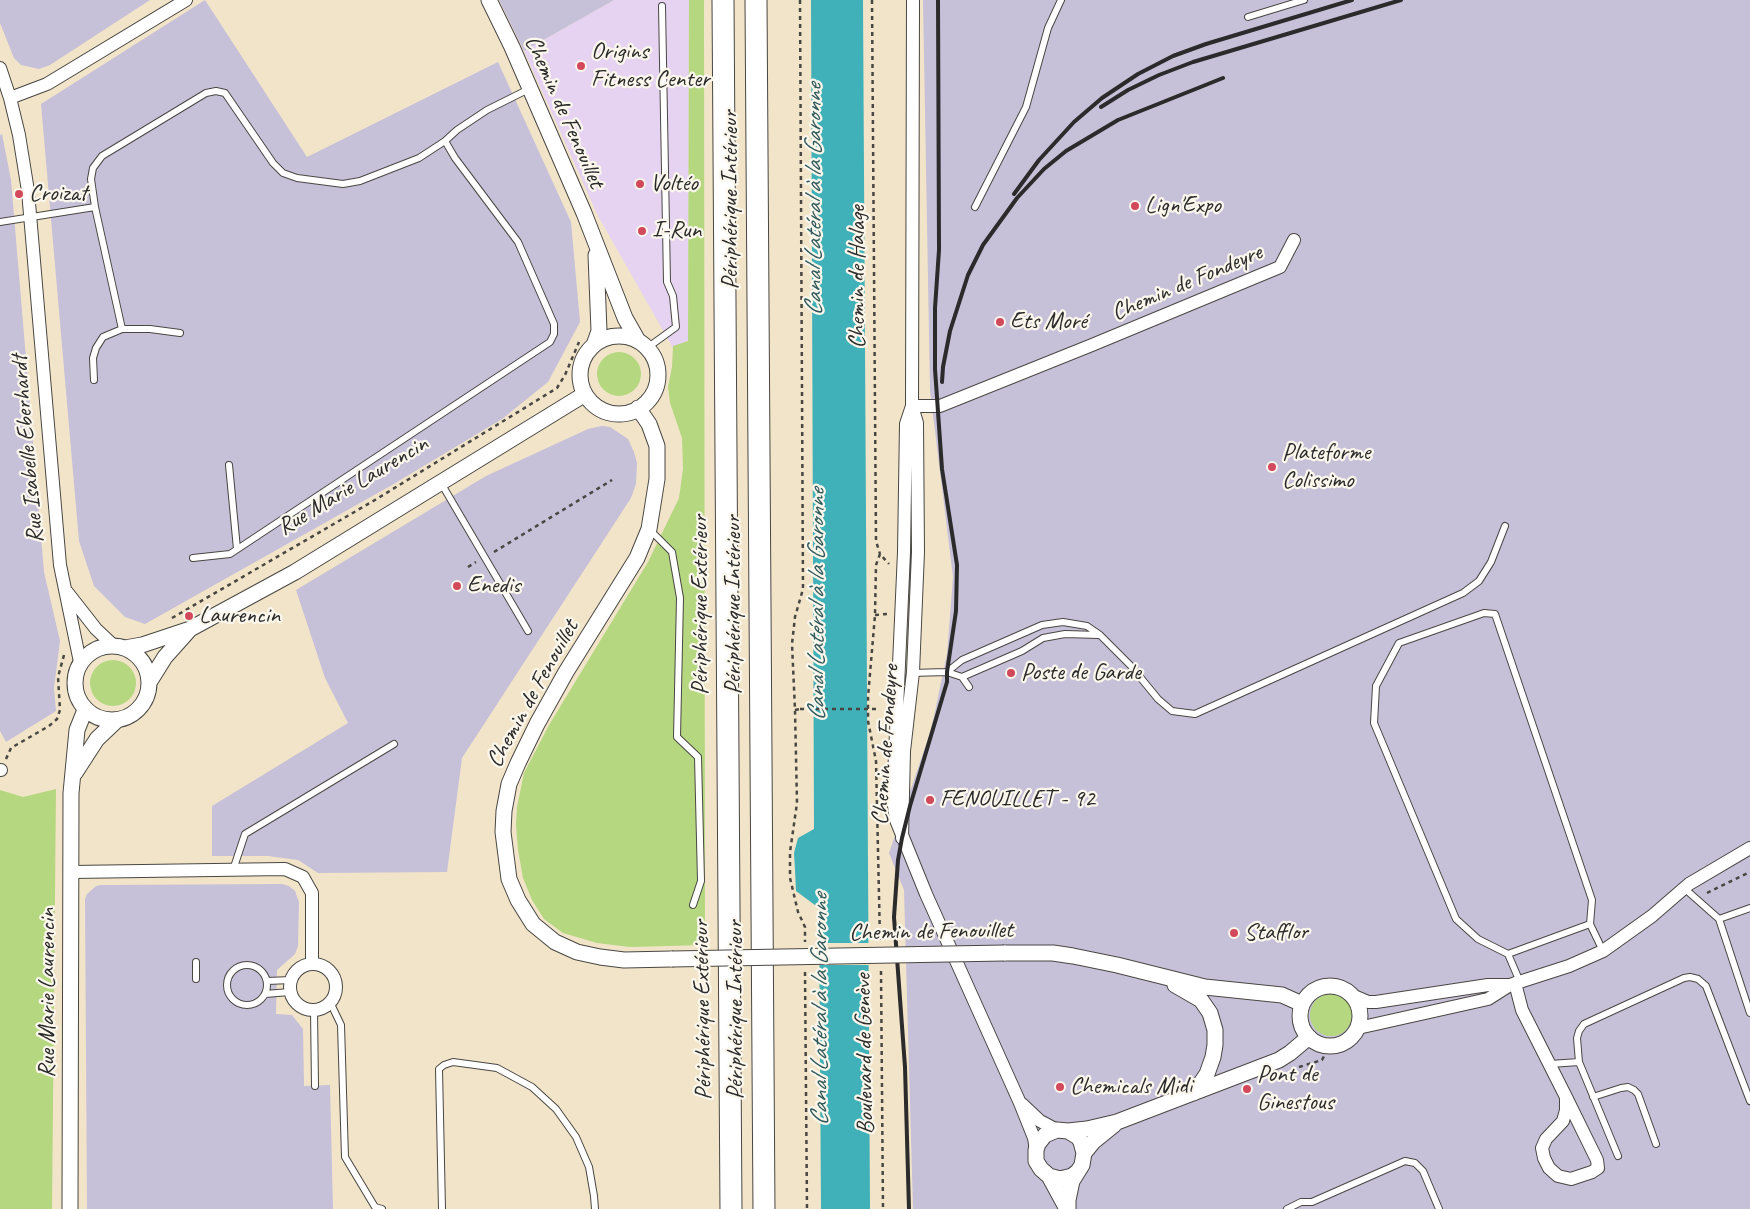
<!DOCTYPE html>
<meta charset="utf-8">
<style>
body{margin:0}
canvas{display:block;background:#f1e4c8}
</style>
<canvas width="1750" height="1209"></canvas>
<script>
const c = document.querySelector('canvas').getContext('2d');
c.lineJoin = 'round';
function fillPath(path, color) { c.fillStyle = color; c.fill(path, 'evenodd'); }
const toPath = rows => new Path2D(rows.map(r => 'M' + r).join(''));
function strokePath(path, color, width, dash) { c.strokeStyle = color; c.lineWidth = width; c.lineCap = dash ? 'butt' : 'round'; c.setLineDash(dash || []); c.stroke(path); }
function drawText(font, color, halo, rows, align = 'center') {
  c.font = font + ' Caveat,sans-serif'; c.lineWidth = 4.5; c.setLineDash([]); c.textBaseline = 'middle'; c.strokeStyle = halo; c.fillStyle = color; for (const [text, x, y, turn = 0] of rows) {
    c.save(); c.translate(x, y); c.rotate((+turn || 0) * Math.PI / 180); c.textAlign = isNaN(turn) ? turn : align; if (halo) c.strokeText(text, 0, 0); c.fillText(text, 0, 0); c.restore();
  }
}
fillPath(toPath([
 [614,0,689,0,688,341,673,348,598,216,524,51]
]), '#e5d3f1');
fillPath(toPath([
 [0,0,150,0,50,65,39,69,21,65,14,58,0,23],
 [205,0,307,157,498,62,571,222,580,322,548,382,502,419,392,485,145,624,125,617,94,586,79,541,41,104],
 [499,0,614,0,524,51],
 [923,0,1750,0,1750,1209,913,1209,904,890,889,853,931,730,947,654,953,577,930,391],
 [2,134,11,180,44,572,60,641,54,688,56,711,6,742,0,731,0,135],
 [602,426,610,427,628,439,634,452,637,463,636,484,631,498,462,758,447,872,318,873,298,860,268,856,212,856,212,806,348,723,325,678,296,590,486,476,588,429],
 [282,884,289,886,295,891,299,902,298,946,295,954,277,970,276,1014,292,1015,303,1029,304,1086,330,1085,333,1209,87,1209,85,899,87,894,96,886,101,885]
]), '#c7c0d9');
fillPath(toPath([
 [689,0,704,0,705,945,630,947,597,943,563,933,544,919,532,900,523,878,518,850,516,825,517,807,524,773,549,725,648,562,679,498,683,469,682,438,670,403,668,387,672,367,673,346,688,341],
 '597 374a22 22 0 1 1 44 0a22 22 0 1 1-44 0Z',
 '90 683a23 23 0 1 1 46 0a23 23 0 1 1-46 0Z',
 [56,789,52,1209,0,1209,0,790,23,797],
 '1310 1015a21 21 0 1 1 42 0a21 21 0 1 1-42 0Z'
]), '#b5d780');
fillPath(toPath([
 [811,0,863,0,870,1209,821,1209,819,908,796,891,795,870,794,853,798,838,814,829]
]), '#40b1b8');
fillPath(toPath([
 [816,943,871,943,871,965,816,965]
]), '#f1e4c8');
const service = toPath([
 [1248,17,1304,0],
 [975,207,1026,107,1048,28,1061,0],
 [0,222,95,207],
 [122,329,150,329,180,333],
 [647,348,676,327,673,296,667,282,662,6],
 [94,380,93,358,96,348,103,337,122,329,95,207,91,179,93,168,102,156,206,93,216,91,225,93,273,163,283,173,297,178,343,184,360,181,419,158,445,141,457,130,487,110,529,89],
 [229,465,237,549],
 [441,483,528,631],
 [650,530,672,552,680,598,677,737,698,757,701,881,693,905],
 [193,558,230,554,550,342,554,334,554,324,518,242,455,158,445,141],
 [947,672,962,660,1042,625,1063,622,1087,626,1100,635,1131,666,1158,699,1172,711,1195,714,1463,593,1479,581,1491,562,1505,526],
 [911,673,947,672,962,677,969,687],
 [962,677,1022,651,1043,638,1065,634,1099,635],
 [233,870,245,834,394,744],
 [1684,888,1719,919,1750,908],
 [1719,919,1750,1013],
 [1508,954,1590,924],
 [196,962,196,979],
 '227 985a20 20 0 1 1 40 0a20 20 0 1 1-40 0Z',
 [267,981,291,980],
 [1520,982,1508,954,1478,939,1456,919,1374,723,1376,686,1399,643,1484,613,1495,614,1592,900,1590,924,1603,951],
 [265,994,290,992],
 [330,1002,341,1025,345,1157,375,1207,382,1209],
 [314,1010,315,1086],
 [1579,1062,1618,1156],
 [1550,1064,1579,1062,1577,1038,1579,1031,1584,1024,1684,978,1690,977,1698,979,1706,986,1750,1101],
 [1593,1097,1621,1088,1628,1087,1634,1090,1638,1094,1656,1144],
 [442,1209,439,1069,444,1065,453,1062,497,1068,532,1087,556,1109,576,1137,589,1167,594,1196,595,1209],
 [1287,1209,1301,1202,1312,1202,1405,1161,1415,1163,1423,1171,1439,1209]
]);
const minor = toPath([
 [0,68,10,98,19,135,28,191,60,565,80,662],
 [10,98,47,84,186,0],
 [912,406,906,424,904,552,893,799,896,820,926,894,1020,1103,1034,1138,1036,1150],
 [912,406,940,406,1092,345,1280,267,1294,240],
 [67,592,96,629,113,645],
 [0,770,1,770],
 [902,838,904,751,913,672,918,552,917,423,912,406,913,0],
 [71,872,285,869,303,877,312,893,312,964],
 '290 987a23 23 0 1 1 46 0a23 23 0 1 1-46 0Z',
 [1515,983,1522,1010,1566,1097,1597,1160,1598,1168,1592,1172,1571,1179,1558,1176,1549,1168,1544,1158,1542,1148,1546,1139,1563,1121,1566,1110,1566,1097],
 [1354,996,1368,1002,1376,1002,1488,985,1510,985],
 [1358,1028,1488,999,1510,985,1569,966,1603,951,1652,916,1689,884,1750,848],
 [1022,1104,1040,1121,1057,1130]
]);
const tertiary = toPath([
 [489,0,512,47,584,213,625,318,638,341],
 '580 375a39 39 0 1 1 78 0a39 39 0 1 1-78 0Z',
 [594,345,599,331,596,255],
 [638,408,649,424,657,446,657,479,649,529,637,558,566,672,537,724,518,763,509,784,504,811,503,832,509,879,518,900,533,924,555,942,577,952,600,957,624,960,672,959],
 '75 683a37 37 0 1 1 74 0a37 37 0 1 1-74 0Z',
 [125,648,142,645,190,629,295,572,585,394],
 [150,681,165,657,190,629],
 [75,773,97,739,117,720],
 [1004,953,1053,953,1073,956,1117,965,1205,987,1282,995,1302,1004],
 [1175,985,1201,1000,1210,1013,1215,1030,1215,1045,1213,1057,1207,1074,1194,1093],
 '1300 1016a30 30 0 1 1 60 0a30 30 0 1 1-60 0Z',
 [1068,1131,1078,1137,1081,1142,1084,1153,1082,1165,1072,1181,1068,1200,1068,1209],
 [1084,1153,1093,1142,1114,1125],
 [1077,1172,1072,1176,1060,1179,1049,1176,1041,1169,1036,1161,1036,1150,1038,1144,1045,1135,1057,1130,1068,1131,1087,1129,1117,1122,1279,1060,1290,1053,1309,1037],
 [1049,1176,1067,1209],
 [70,1209,71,793,77,730,85,710]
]);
const motorway = toPath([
 [723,0,731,1209],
 [756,0,764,1209]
]);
strokePath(service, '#494743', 8);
strokePath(minor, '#494743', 14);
strokePath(tertiary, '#494743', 17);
strokePath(motorway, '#494743', 23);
strokePath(toPath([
 [800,0,803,589,795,617,792,644,795,710,797,803,790,852,790,878,798,912,805,927,805,942],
 [872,0,876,541,880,554],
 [494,552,612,480],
 [468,567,476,562],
 [875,615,887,614],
 [172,618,375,500,557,388,565,375,579,342],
 [795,710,800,709],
 [6,759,11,748,49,726,57,719,60,710,58,677,64,655],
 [1707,893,1750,872],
 [880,940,876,761,868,721,868,697,875,615,876,565,880,554,889,564],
 [881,971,883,1209],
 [805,972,807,1209],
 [1299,1067,1322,1060,1329,1046]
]), '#494743', 2.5, [4, 4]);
strokePath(service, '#fff', 6);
strokePath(minor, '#fff', 12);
strokePath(tertiary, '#fff', 15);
strokePath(motorway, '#fff', 21);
strokePath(toPath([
 [1101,107,1128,90,1159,75,1193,62,1401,0],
 [1014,194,1039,160,1074,122,1102,98,1138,74,1173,56,1206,44,1352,0],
 [942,382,943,367,950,331,968,275,983,245,1017,198,1044,169,1066,151,1118,120,1223,78],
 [909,1209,905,1067,894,917,898,860,902,838,910,806,947,682,947,672,956,611,957,565,942,469,935,369,935,308,939,250,938,0]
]), '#2b2b2b', 4);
const tertiaryBridge = toPath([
 [672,959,1004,953]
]);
strokePath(tertiaryBridge, '#494743', 17, []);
strokePath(toPath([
 [800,709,879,709]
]), '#494743', 2.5, [4, 4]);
strokePath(tertiaryBridge, '#fff', 15);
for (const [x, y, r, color] of [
 [581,66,5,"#d1495b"],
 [640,184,5,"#d1495b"],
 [19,194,5,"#d1495b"],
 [1135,206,5,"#d1495b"],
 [642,231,5,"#d1495b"],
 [1000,322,5,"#d1495b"],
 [1272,467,5,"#d1495b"],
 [457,586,5,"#d1495b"],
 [189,616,5,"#d1495b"],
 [1011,673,5,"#d1495b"],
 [930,800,5,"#d1495b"],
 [1234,933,5,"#d1495b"],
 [1060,1087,5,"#d1495b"],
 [1247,1089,5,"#d1495b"]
]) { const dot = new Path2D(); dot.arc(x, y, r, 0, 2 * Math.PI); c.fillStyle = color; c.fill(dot); strokePath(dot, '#fbf7ec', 2); }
drawText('24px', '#2b2b2b', '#fbf7ec', [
 ["Origins",591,52],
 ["Fitness Center",591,80],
 ["Voltéo",650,184],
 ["Croizat",29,194],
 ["Lign'Expo",1145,206],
 ["I-Run",652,231],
 ["Ets Moré",1010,322],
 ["Plateforme",1282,453],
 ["Colissimo",1282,481],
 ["Enedis",467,586],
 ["Laurencin",199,616],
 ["Poste de Garde",1021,673],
 ["FENOUILLET - 92",940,800],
 ["Stafflor",1244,933],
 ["Pont de",1257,1075],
 ["Ginestous",1257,1103],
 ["Chemicals Midi",1070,1087]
], 'left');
drawText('24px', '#2b2b2b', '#fbf7ec', [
 ["Chemin de Fenouillet",564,112,66],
 ["Périphérique Intérieur",731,200,-90],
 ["Chemin de Halage",858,277,-90],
 ["Chemin de Fondeyre",1187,283,-23],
 ["Rue Isabelle Eberhardt",28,449,-95],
 ["Rue Marie Laurencin",353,486,-31],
 ["Périphérique Extérieur",701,605,-90],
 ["Périphérique Intérieur",734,605,-90],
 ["Chemin de Fenouillet",533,694,-61],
 ["Chemin de Fondeyre",886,745,-86],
 ["Chemin de Fenouillet",931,932,-1],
 ["Rue Marie Laurencin",48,993,-90],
 ["Périphérique Extérieur",703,1010,-91],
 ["Périphérique Intérieur",736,1010,-90],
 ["Boulevard de Genève",865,1054,-91]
]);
drawText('italic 25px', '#325a5c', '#fbf7ec', [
 ["Canal Latéral à la Garonne",814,200,-90],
 ["Canal Latéral à la Garonne",817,605,-90],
 ["Canal Latéral à la Garonne",820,1010,-90]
]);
</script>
